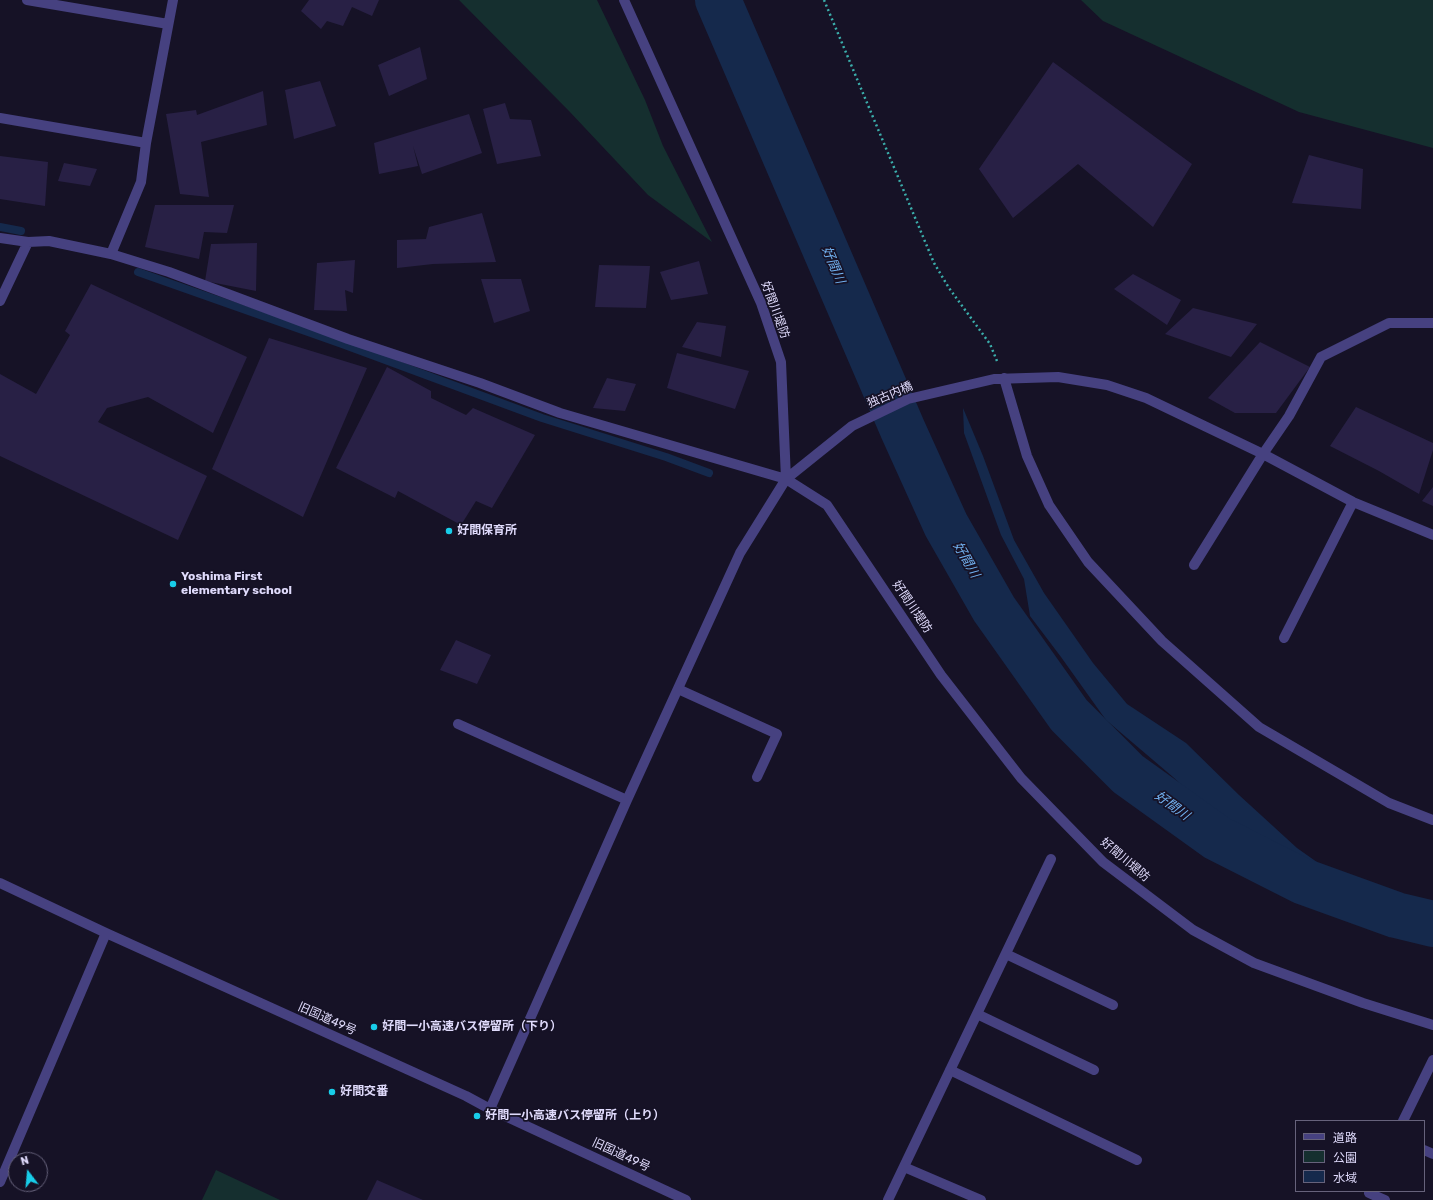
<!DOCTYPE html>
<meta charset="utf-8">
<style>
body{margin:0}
#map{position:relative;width:1433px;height:1200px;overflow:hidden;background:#161226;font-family:Rubik,"Noto Sans JP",sans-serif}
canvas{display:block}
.legend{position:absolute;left:1295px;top:1120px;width:130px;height:72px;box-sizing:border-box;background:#161226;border:1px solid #66627b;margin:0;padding:5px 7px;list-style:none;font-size:12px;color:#dfdafb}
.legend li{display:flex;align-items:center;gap:8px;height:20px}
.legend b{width:20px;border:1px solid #66627b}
.north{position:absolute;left:8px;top:1152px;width:40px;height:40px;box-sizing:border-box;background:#161226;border:1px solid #66627b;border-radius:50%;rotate:344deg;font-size:11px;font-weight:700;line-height:16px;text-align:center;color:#dfdafb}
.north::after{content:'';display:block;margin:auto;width:14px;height:18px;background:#18cde9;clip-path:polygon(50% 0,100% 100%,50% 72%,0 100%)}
</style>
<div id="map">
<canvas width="1433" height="1200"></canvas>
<ul class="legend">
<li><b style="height:5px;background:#464180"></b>道路</li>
<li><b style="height:11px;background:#152f2f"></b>公園</li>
<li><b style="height:11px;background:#15294c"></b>水域</li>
</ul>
<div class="north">N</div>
</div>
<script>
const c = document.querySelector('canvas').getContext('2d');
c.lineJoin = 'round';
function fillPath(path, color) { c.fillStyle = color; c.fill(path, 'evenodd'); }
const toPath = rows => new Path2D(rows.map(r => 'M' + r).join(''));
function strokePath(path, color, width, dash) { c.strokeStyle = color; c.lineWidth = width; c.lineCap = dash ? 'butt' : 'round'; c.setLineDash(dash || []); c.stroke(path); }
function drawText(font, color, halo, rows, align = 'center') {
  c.font = font + ' Rubik,"Noto Sans JP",sans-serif'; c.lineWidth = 3.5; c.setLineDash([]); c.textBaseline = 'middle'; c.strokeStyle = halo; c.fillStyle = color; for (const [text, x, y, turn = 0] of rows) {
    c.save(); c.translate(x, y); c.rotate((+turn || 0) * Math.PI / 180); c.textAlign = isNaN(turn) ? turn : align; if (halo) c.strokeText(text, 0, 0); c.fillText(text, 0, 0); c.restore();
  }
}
fillPath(toPath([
 [459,0,597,0,645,100,663,146,712,242,648,195,569,111],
 [1081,0,1433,0,1433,148,1299,112,1103,21],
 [216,1170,280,1200,202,1200]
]), '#152f2f');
fillPath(toPath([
 [963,408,983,456,1014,540,1044,593,1093,663,1127,704,1186,743,1239,795,1297,848,1355,889,1404,911,1433,917,1433,945,1354,918,1230,831,1173,777,1106,720,1061,657,1030,616,1024,579,1001,535,964,433]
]), '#15294c');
strokePath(toPath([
 [0,227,21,231],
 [138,272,342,344,542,418,666,457,709,473]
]), '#15294c', 8);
strokePath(toPath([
 [718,0,903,430,946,525,994,609,1069,715,1128,774,1217,838,1302,881,1396,915,1433,924]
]), '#15294c', 46);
fillPath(toPath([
 [309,0,379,0,372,16,352,7,343,26,327,21,321,29,301,11],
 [420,47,427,79,389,96,378,65],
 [1053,62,1192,164,1153,227,1078,164,1013,218,979,169],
 [320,81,336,126,294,139,285,90],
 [263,91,267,125,201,142,209,197,180,194,166,114,196,110,197,115],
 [505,103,510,119,531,120,541,156,497,164,483,109],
 [469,114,482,153,422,174,413,146,418,166,379,174,374,143],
 [1309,155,1363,169,1361,209,1292,203],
 [0,156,48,162,45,206,0,199],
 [64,163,97,169,90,186,58,181],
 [155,205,234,205,227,233,204,232,199,259,145,247],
 [482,213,496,262,433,264,397,268,397,240,426,239,429,227],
 [257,243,256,291,205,281,211,244],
 [355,260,353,293,345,290,347,311,314,310,317,263],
 [699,261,708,294,671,300,660,272],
 [599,265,650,266,646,308,595,307],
 [1133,274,1181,300,1167,325,1114,289],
 [481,279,521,279,530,311,494,323],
 [91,284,247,357,213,433,148,397,107,408,98,422,207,476,178,540,0,456,0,374,36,394,70,335,65,331],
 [1193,308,1257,324,1231,357,1165,334],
 [697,322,726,326,721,357,682,347],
 [269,338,367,368,303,517,212,469],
 [1260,342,1310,367,1276,413,1235,413,1208,398],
 [677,353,749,371,735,409,667,388],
 [387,367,431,391,431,398,466,415,473,408,535,435,492,508,476,501,461,525,398,491,395,498,336,468],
 [607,378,636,384,625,411,593,408],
 [1356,407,1433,443,1433,450,1419,494,1379,471,1330,446],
 [1433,487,1433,506,1422,501],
 [456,640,491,655,477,684,440,670],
 [377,1180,423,1200,367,1200]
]), '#282045');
strokePath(toPath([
 [824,0,934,263,949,288,990,344,997,361]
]), '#3baeab', 2.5, [2, 3]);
strokePath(toPath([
 [27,0,168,24],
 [624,0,761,303,781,362,786,479],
 [0,118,146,143],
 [0,238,28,242,49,241,111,254,169,272,348,339,480,383,560,413,786,479,827,505,941,675,1021,778,1103,862,1193,930,1254,963,1363,1003,1433,1025],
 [111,254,141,182,146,143,173,0],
 [0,301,28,242],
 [1004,378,1027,456,1049,505,1088,562,1162,641,1259,727,1389,803,1433,820],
 [1194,565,1263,454,1289,416,1321,357,1389,323,1433,323],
 [1284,638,1353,502],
 [678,689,777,734,757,777],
 [458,724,627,800],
 [0,883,106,933,466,1096,490,1109,686,1200],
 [1006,954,1113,1005],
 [977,1014,1094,1070],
 [950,1070,1137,1160],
 [490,1109,627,800,740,553,786,479,852,426,908,399,994,379,1058,377,1107,385,1146,398,1263,454,1353,502,1433,535],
 [1403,1121,1433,1060],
 [1424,1150,1433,1154],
 [904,1167,981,1200],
 [0,1182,106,933],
 [1369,1193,1385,1200],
 [888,1200,1051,859]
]), '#464180', 10);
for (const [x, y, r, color] of [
 [449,531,4,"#18cde9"],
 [173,584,4,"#18cde9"],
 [374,1027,4,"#18cde9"],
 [332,1092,4,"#18cde9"],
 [477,1116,4,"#18cde9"]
]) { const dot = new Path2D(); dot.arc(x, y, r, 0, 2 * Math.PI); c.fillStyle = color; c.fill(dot); strokePath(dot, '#161226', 1.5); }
drawText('12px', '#dfdafb', '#161226', [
 ["好間川堤防",775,310,70],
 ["独古内橋",890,395,-23],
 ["好間川堤防",912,607,56],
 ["好間川堤防",1125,860,40],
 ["旧国道49号",327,1019,24],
 ["旧国道49号",621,1155,25]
]);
drawText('bold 12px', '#dfdafb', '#161226', [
 ["好間保育所",457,531],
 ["Yoshima First",181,577],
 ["elementary school",181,591],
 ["好間一小高速バス停留所（下り）",382,1027],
 ["好間交番",340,1092],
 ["好間一小高速バス停留所（上り）",485,1116]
], 'left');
drawText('italic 13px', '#72b2f2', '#161226', [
 ["好間川",833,265,67],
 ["好間川",966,560,60],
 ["好間川",1172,806,36]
]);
</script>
